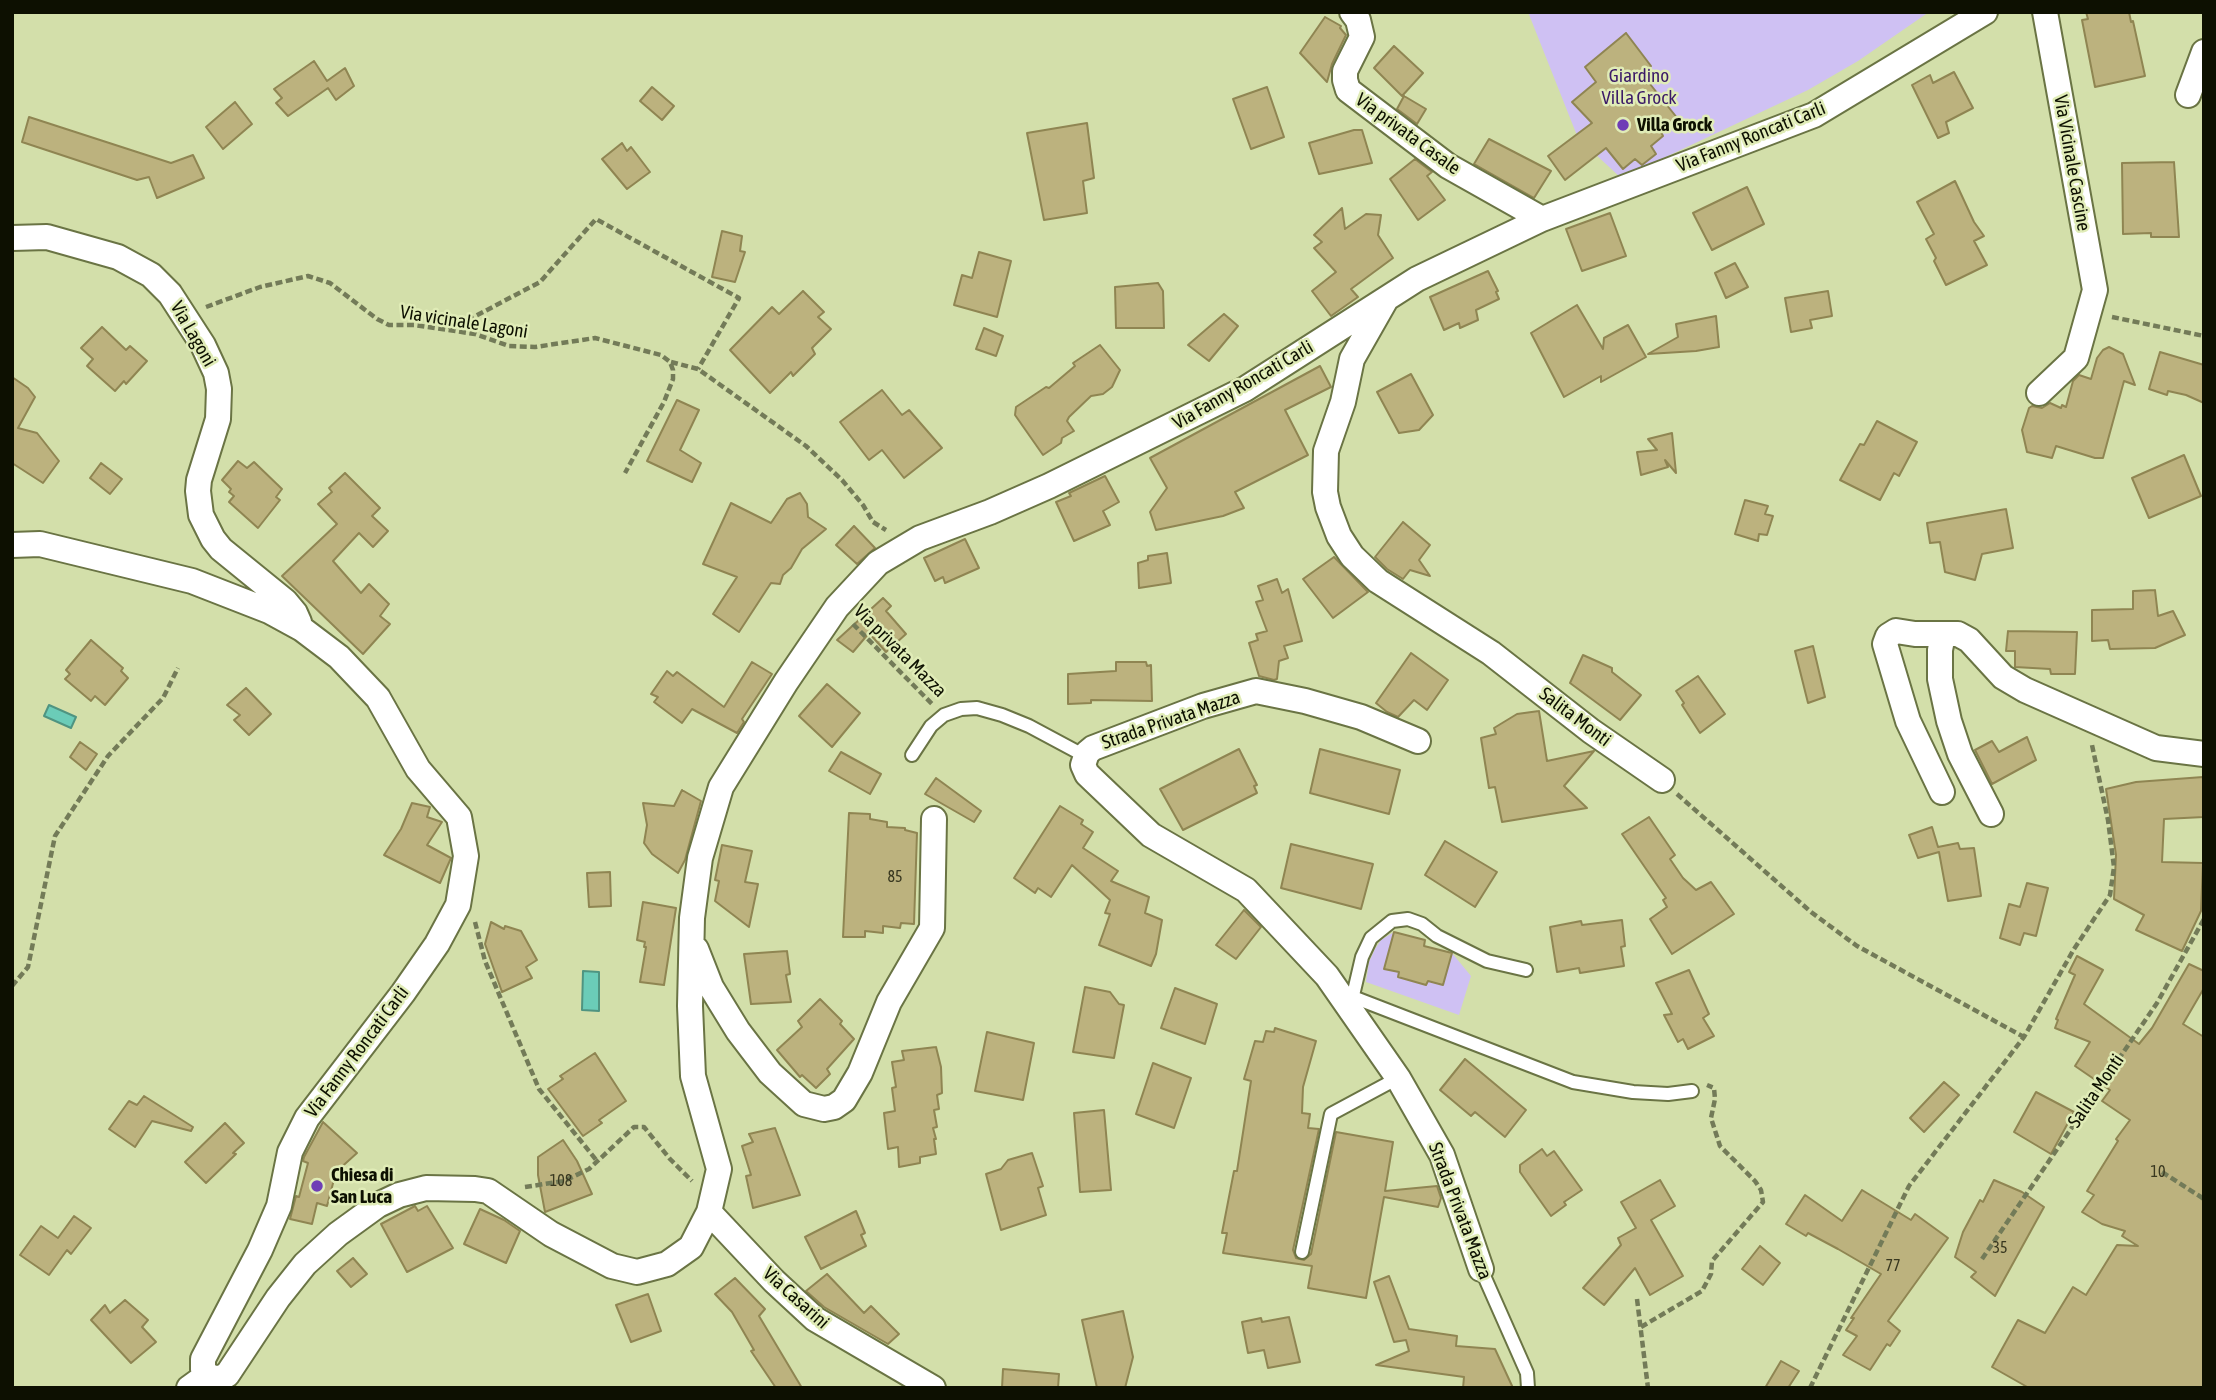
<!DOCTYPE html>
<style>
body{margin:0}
#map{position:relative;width:2216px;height:1400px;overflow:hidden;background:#d3dfaa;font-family:"Asap Condensed",sans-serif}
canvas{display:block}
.frame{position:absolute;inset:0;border:14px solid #0d1001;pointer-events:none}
</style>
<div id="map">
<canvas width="2216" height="1400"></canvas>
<div class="frame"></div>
</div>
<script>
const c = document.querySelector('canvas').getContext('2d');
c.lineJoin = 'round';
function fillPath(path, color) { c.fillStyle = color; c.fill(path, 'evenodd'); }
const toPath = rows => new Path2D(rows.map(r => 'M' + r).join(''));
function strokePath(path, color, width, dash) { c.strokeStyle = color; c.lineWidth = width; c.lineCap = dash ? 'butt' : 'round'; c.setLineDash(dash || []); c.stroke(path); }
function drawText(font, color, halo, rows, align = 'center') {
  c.font = font + ' "Asap Condensed",sans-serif'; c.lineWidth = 5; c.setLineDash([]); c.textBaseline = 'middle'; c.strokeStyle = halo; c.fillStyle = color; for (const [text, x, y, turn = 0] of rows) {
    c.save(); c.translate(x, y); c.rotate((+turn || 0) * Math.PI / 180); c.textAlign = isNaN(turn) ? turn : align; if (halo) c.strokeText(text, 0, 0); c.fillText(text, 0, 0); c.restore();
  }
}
fillPath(toPath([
 [1528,12,1929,12,1858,61,1808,90,1621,178,1578,138],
 [1394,932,1385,968,1399,972,1398,978,1426,985,1428,981,1443,985,1452,953,1471,976,1459,1015,1366,982,1369,962,1375,949,1381,940]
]), '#cfc1f3');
const water = toPath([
 [49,705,76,717,71,728,44,716,49,705],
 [583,971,599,972,599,1011,582,1010,583,971]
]);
fillPath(water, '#6bccb8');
strokePath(water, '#4f9481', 2);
const building = toPath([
 [2086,12,2129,12,2131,22,2133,21,2145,76,2095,87,2082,20,2088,19,2086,12],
 [1325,17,1341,26,1340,28,1346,35,1332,64,1327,82,1300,53,1325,17],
 [1626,33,1651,66,1642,74,1678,119,1661,132,1663,136,1651,146,1656,154,1642,165,1635,159,1623,169,1606,148,1565,180,1548,156,1592,123,1572,102,1596,82,1585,67,1626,33],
 [1394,46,1423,73,1402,96,1374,68,1394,46],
 [314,61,327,81,345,68,354,86,336,100,328,88,288,116,276,103,282,98,274,89,314,61],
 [1954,72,1973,108,1946,122,1949,133,1938,138,1912,85,1930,75,1933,83,1954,72],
 [652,87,674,106,662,120,640,101,652,87],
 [1267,87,1284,137,1251,149,1233,99,1267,87],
 [1404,96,1426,109,1417,124,1397,109,1404,96],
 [235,102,252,124,223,149,206,127,235,102],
 [29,117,171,163,193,155,204,178,157,198,149,177,137,180,22,142,29,117],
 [1087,123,1094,178,1083,181,1087,213,1044,220,1027,133,1087,123],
 [1354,130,1362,130,1372,163,1319,174,1309,143,1354,130],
 [1489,139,1551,171,1534,198,1474,164,1489,139],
 [622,143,627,151,631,147,650,172,627,189,602,159,622,143],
 [1415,159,1432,172,1427,176,1445,200,1418,220,1390,179,1415,159],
 [2174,162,2179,237,2151,237,2151,233,2123,234,2122,163,2174,162],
 [1955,181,1974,222,1984,236,1974,241,1987,265,1946,285,1934,261,1936,258,1926,239,1934,234,1917,202,1955,181],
 [1747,187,1764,224,1712,250,1693,213,1747,187],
 [1342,208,1345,229,1366,214,1381,215,1378,235,1393,258,1351,289,1358,297,1331,316,1312,291,1336,272,1314,248,1322,242,1314,235,1342,208],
 [1610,213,1626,256,1582,271,1566,229,1610,213],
 [722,231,742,236,740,251,745,252,735,282,712,277,722,231],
 [979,252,1011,261,997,317,954,305,962,275,972,278,979,252],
 [1735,263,1748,287,1726,298,1715,273,1735,263],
 [1488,271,1498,291,1496,292,1499,299,1476,310,1478,320,1460,328,1459,323,1444,330,1430,297,1488,271],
 [1158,283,1163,291,1164,328,1116,328,1115,287,1158,283],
 [803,291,824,312,818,317,831,329,812,348,815,354,793,376,791,372,770,393,730,350,772,307,779,314,803,291],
 [1828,291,1832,316,1810,320,1812,328,1791,332,1785,298,1828,291],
 [1577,305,1603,349,1604,338,1628,325,1646,357,1601,382,1601,376,1564,397,1531,333,1577,305],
 [1224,314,1238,326,1209,361,1188,345,1224,314],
 [1716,316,1719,347,1696,351,1648,354,1678,337,1676,324,1716,316],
 [102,327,126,350,130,346,147,361,126,384,124,381,115,391,87,366,93,359,81,348,102,327],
 [984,328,1003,336,996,356,976,349,984,328],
 [1100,345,1120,370,1112,387,1103,394,1091,396,1069,417,1067,421,1074,431,1062,438,1061,443,1043,455,1015,415,1016,407,1046,387,1049,388,1075,366,1073,363,1100,345],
 [2109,347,2123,354,2135,385,2124,381,2103,458,2095,458,2056,446,2052,458,2027,452,2022,430,2029,408,2032,406,2042,408,2050,403,2061,408,2062,405,2066,407,2073,381,2079,375,2091,379,2097,358,2103,350,2109,347],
 [2160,352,2204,365,2204,403,2186,395,2168,391,2167,395,2149,389,2160,352],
 [1320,366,1331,387,1285,410,1308,455,1235,492,1244,508,1223,516,1156,530,1150,512,1167,488,1150,458,1320,366],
 [1411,374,1433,415,1419,430,1399,433,1377,392,1411,374],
 [12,377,28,388,35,397,18,428,37,433,59,461,43,483,12,463,12,377],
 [882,390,902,415,909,410,942,448,904,478,882,450,869,460,840,422,882,390],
 [677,400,699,410,680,450,701,463,692,482,647,461,677,400],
 [1877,421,1917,442,1899,476,1894,473,1880,500,1840,480,1860,444,1864,445,1877,421],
 [1672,433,1676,473,1665,460,1668,467,1641,475,1637,452,1657,450,1648,439,1672,433],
 [2184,455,2201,496,2149,518,2132,478,2184,455],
 [238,461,247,468,254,462,282,489,276,497,280,500,258,528,229,502,234,496,229,492,231,489,222,480,238,461],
 [101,463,122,479,110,494,90,478,101,463],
 [345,473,380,508,372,516,388,531,373,547,359,533,333,561,361,593,369,584,389,604,380,616,390,624,363,654,282,576,337,524,318,504,332,492,329,488,345,473],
 [1105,476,1119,502,1103,511,1110,525,1074,541,1056,502,1071,496,1069,493,1105,476],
 [800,493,807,504,808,517,826,529,802,549,791,568,783,575,780,584,771,583,739,632,713,614,737,577,703,564,731,503,771,523,787,499,800,493],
 [1745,500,1768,506,1765,514,1773,516,1767,535,1759,534,1758,541,1735,534,1745,500],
 [2006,509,2013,548,1982,554,1975,580,1945,572,1940,542,1930,543,1927,523,2006,509],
 [1403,522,1430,545,1419,560,1430,576,1410,570,1403,579,1387,569,1375,557,1403,522],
 [854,526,875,548,857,564,836,545,854,526],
 [965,539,979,568,945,583,943,577,935,581,924,558,965,539],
 [1167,553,1171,583,1139,588,1138,563,1148,560,1148,556,1167,553],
 [1334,557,1368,592,1333,618,1303,579,1334,557],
 [1277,579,1282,593,1288,589,1302,641,1284,646,1288,658,1279,661,1277,679,1274,680,1259,676,1249,643,1258,640,1256,634,1267,631,1256,602,1263,600,1258,586,1277,579],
 [2155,590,2158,616,2173,611,2185,635,2155,648,2110,649,2108,640,2092,641,2092,610,2133,609,2133,591,2155,590],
 [883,598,891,606,886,611,906,634,886,652,869,633,853,652,837,640,883,598],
 [2008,631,2077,632,2075,674,2051,674,2050,669,2015,667,2015,651,2006,651,2008,631],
 [91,640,123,668,121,671,128,678,105,705,95,696,91,701,65,679,70,674,66,670,91,640],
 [1813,646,1825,697,1808,703,1795,651,1813,646],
 [1411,653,1448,680,1427,710,1414,700,1398,717,1387,712,1376,703,1411,653],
 [1583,655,1612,668,1612,672,1641,695,1620,720,1570,683,1583,655],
 [752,662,772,674,742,719,744,722,737,733,692,709,682,723,654,702,658,697,651,694,667,671,673,676,677,672,724,707,752,662],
 [1116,662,1146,662,1147,666,1151,665,1152,701,1091,700,1091,703,1068,704,1068,674,1116,671,1116,662],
 [1698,676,1725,714,1700,733,1682,705,1684,703,1676,691,1698,676],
 [827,684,860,713,832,747,799,716,827,684],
 [246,688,271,714,249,735,234,720,240,715,227,705,246,688],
 [1539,711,1547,761,1594,751,1564,786,1587,808,1502,822,1495,787,1489,788,1481,738,1496,734,1494,728,1517,714,1539,711],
 [2027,737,2036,760,1992,784,1975,750,1992,741,1999,752,2027,737],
 [80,742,97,754,86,770,70,757,80,742],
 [1239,749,1257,785,1254,786,1257,793,1183,830,1160,789,1239,749],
 [1320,749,1400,770,1389,814,1310,793,1320,749],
 [841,752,881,774,870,794,829,771,841,752],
 [2203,777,2204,817,2164,819,2162,862,2203,863,2201,911,2182,951,2136,930,2144,915,2114,899,2116,855,2106,789,2136,782,2203,777],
 [936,778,981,811,974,822,925,794,936,778],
 [682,790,701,801,685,860,678,873,652,854,644,843,647,825,643,803,674,806,682,790],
 [412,803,430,807,427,817,442,822,427,845,451,858,440,883,384,855,401,829,412,803],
 [1060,806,1083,820,1081,824,1093,832,1083,848,1118,871,1111,881,1149,897,1145,913,1162,920,1156,954,1151,966,1099,945,1110,914,1105,913,1110,900,1072,865,1051,897,1038,888,1035,893,1014,878,1060,806],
 [849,813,870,814,870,819,887,822,887,827,905,828,905,830,917,833,914,924,901,923,900,928,883,926,883,933,865,931,865,937,843,937,849,813],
 [1649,817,1675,855,1670,859,1683,878,1696,890,1711,882,1734,914,1672,954,1650,919,1667,907,1663,900,1666,898,1622,834,1649,817],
 [1932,827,1938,847,1958,843,1960,849,1974,848,1981,896,1948,901,1939,852,1918,858,1909,835,1932,827],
 [1445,841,1497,872,1475,907,1425,875,1445,841],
 [1291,844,1373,864,1361,909,1281,888,1291,844],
 [722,845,752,851,745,882,758,884,749,927,715,901,719,881,715,880,722,845],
 [610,872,611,906,589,907,587,873,610,872],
 [2027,883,2048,888,2036,936,2024,933,2020,945,2000,938,2009,904,2020,907,2027,883],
 [643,902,676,908,664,985,640,982,646,947,644,947,645,942,637,940,643,902],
 [1244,910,1261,927,1236,959,1216,945,1244,910],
 [1622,920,1625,946,1621,947,1624,966,1580,973,1579,968,1557,972,1550,927,1581,921,1582,925,1622,920],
 [491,922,504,929,505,926,521,931,537,960,526,967,532,978,502,992,485,944,491,922],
 [1394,932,1425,940,1424,946,1452,953,1443,985,1428,981,1426,985,1398,977,1399,972,1384,969,1394,932],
 [787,951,790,974,786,975,791,1002,751,1004,744,954,787,951],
 [2077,956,2103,970,2084,1004,2139,1044,2152,1028,2189,964,2204,971,2204,988,2183,1024,2204,1037,2204,1388,2029,1388,1992,1367,2018,1320,2045,1333,2073,1287,2086,1295,2117,1245,2138,1246,2122,1236,2125,1231,2102,1224,2082,1212,2094,1195,2087,1191,2118,1141,2116,1139,2130,1120,2102,1101,2110,1090,2075,1066,2090,1042,2055,1028,2058,1020,2056,1019,2075,975,2069,972,2077,956],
 [1689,970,1709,1014,1703,1018,1714,1036,1688,1049,1683,1039,1678,1042,1664,1015,1672,1014,1656,983,1689,970],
 [1085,987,1110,992,1119,1004,1124,1005,1114,1058,1073,1052,1085,987],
 [1175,988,1217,1004,1205,1044,1161,1028,1175,988],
 [820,999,842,1021,840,1024,854,1039,827,1069,830,1074,816,1088,802,1075,800,1077,777,1050,802,1027,798,1021,820,999],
 [1275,1028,1316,1041,1303,1087,1302,1113,1310,1114,1308,1128,1319,1129,1293,1250,1296,1258,1304,1260,1311,1254,1336,1132,1393,1142,1385,1191,1437,1186,1441,1198,1438,1207,1384,1197,1366,1298,1308,1288,1312,1266,1223,1253,1227,1233,1222,1233,1234,1171,1237,1171,1251,1081,1244,1079,1255,1041,1263,1042,1266,1031,1274,1032,1275,1028],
 [987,1032,1034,1043,1023,1100,975,1091,987,1032],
 [936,1047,941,1067,942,1093,937,1095,939,1109,934,1110,937,1127,933,1128,936,1139,934,1139,936,1154,920,1157,920,1163,899,1167,898,1147,888,1149,884,1113,895,1111,892,1088,896,1087,892,1062,904,1060,902,1051,936,1047],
 [595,1053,626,1101,599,1120,602,1123,583,1136,548,1089,563,1079,560,1076,595,1053],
 [1465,1059,1526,1110,1505,1137,1475,1112,1471,1116,1440,1090,1465,1059],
 [1153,1063,1191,1078,1174,1128,1136,1114,1153,1063],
 [1944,1082,1959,1095,1924,1132,1910,1118,1944,1082],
 [2036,1092,2074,1112,2051,1154,2014,1132,2036,1092],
 [144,1096,193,1127,191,1131,152,1121,135,1147,109,1129,129,1101,137,1105,144,1096],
 [1104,1110,1111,1190,1080,1192,1074,1113,1104,1110],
 [323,1122,357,1153,336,1172,327,1206,317,1203,312,1224,290,1219,296,1196,299,1197,308,1163,303,1161,304,1157,323,1122],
 [225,1123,244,1143,233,1153,236,1154,206,1183,185,1162,225,1123],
 [775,1128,800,1195,753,1208,746,1176,751,1175,742,1146,753,1142,749,1134,775,1128],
 [563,1140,577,1161,592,1194,545,1212,538,1175,538,1157,563,1140],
 [1542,1149,1547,1156,1554,1151,1582,1190,1564,1202,1566,1205,1551,1216,1520,1172,1520,1165,1542,1149],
 [1032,1153,1043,1186,1038,1188,1046,1215,1001,1230,986,1174,1001,1169,1008,1160,1032,1153],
 [1660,1180,1675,1206,1651,1220,1683,1276,1650,1295,1635,1268,1604,1305,1583,1288,1621,1245,1618,1238,1636,1228,1621,1202,1660,1180],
 [1994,1180,2022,1192,2044,1207,1995,1296,1971,1277,1976,1272,1955,1257,1963,1232,1980,1200,1983,1202,1994,1180],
 [1862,1190,1911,1220,1915,1214,1948,1238,1888,1321,1900,1331,1890,1346,1887,1344,1870,1370,1843,1355,1857,1336,1846,1330,1854,1318,1851,1318,1881,1274,1838,1249,1808,1233,1806,1236,1786,1224,1805,1195,1842,1221,1862,1190],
 [415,1206,418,1211,427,1206,453,1248,407,1272,381,1224,415,1206],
 [480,1209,504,1220,520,1231,506,1263,464,1244,480,1209],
 [856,1211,865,1233,861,1235,866,1246,821,1269,805,1237,856,1211],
 [74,1216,91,1228,71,1254,67,1250,49,1275,20,1255,41,1226,58,1238,74,1216],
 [1760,1246,1780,1263,1763,1285,1742,1269,1760,1246],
 [353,1258,367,1274,351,1287,337,1271,353,1258],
 [827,1274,864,1313,871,1306,899,1334,888,1344,824,1307,806,1291,827,1274],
 [1389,1276,1409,1329,1457,1336,1456,1346,1495,1349,1513,1388,1463,1388,1464,1377,1376,1365,1409,1351,1406,1340,1394,1342,1374,1282,1389,1276],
 [735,1278,765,1309,759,1316,802,1388,776,1388,751,1351,754,1350,732,1312,715,1294,735,1278],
 [648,1294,661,1331,631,1342,616,1305,648,1294],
 [125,1300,148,1320,142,1327,156,1342,131,1363,91,1320,105,1305,110,1313,125,1300],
 [1123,1311,1133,1357,1125,1388,1097,1388,1082,1320,1123,1311],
 [1289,1317,1300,1362,1268,1368,1264,1350,1248,1353,1242,1322,1261,1318,1262,1322,1289,1317],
 [1781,1361,1799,1371,1788,1388,1765,1388,1781,1361],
 [1003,1369,1059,1374,1058,1388,1002,1388,1003,1369]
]);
fillPath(building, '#bcb27e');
strokePath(building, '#8f8552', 2);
const service = toPath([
 [912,755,931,726,944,715,961,709,977,708,1002,715,1029,726,1085,756],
 [1353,997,1573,1082,1633,1092,1668,1094,1692,1091],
 [1351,1004,1362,957,1371,938,1392,921,1408,919,1422,924,1437,936,1487,961,1526,970],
 [1302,1252,1331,1114,1398,1078],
 [1481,1269,1527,1373,1528,1388]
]);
const minor = toPath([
 [1352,12,1358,20,1362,37,1345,71,1345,80,1348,90,1448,166,1542,219],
 [2188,95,2204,52],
 [12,238,47,237,118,257,151,275,170,294,203,345,216,373,219,389,218,419,199,480,198,491,201,515,213,539,221,549,285,601,295,613,299,622],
 [1385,301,1352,359,1343,402,1326,451,1325,492,1328,507,1339,536,1352,556,1378,581,1491,653,1591,731,1662,780],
 [2039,393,2076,358,2095,290,2045,12],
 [12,545,40,544,192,581,269,611,302,629,339,657,378,698,418,769,459,817,466,856,458,905,437,944,403,993,307,1118,290,1152,279,1206,260,1250,203,1359,203,1370,207,1375,217,1379,227,1375,278,1298,305,1264,338,1234,378,1205,399,1195,426,1188,475,1189,488,1191,551,1234,612,1266,637,1272,667,1264,691,1247,709,1212,719,1169,693,1076,690,1006,692,918,700,858,721,787,786,682,837,607,878,563,920,538,990,512,1049,486,1245,389,1417,279,1542,219,1814,115,1985,12],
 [1943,635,1940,650,1940,679,1949,721,1960,754,1991,814],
 [1418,741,1361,717,1305,701,1256,691,1203,706,1093,748,1087,753,1083,765,1087,774,1151,835,1246,890,1327,976,1398,1078,1442,1155,1481,1269],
 [1942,792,1908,721,1888,654,1885,644,1888,636,1896,631,1915,634,1958,634,1969,640,2003,677,2025,690,2156,748,2204,754],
 [696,949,711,987,738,1031,770,1073,804,1104,824,1109,834,1107,844,1100,860,1073,889,1002,932,928,934,819],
 [709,1212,774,1281,815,1319,933,1388],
 [189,1388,207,1375]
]);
strokePath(service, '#6a7444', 16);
strokePath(minor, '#6a7444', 28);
strokePath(toPath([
 [206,307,260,287,308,276,330,283,377,319,389,325,414,325,475,334,509,346,535,347,595,338,661,355,670,362,673,370,673,379,664,402,625,473],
 [2112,317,2204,336],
 [449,330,540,282,596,219,739,298,698,369],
 [671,362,698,369,806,446,842,480,863,505,873,522,886,530],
 [853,624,933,705],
 [1677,794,1811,912,1857,946,2024,1037],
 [475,922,485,961,539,1089,597,1161],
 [12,986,28,967,55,836,108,756,163,698,178,668],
 [2162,1172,2204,1199],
 [525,1187,564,1181,589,1169,634,1127,644,1127,670,1159,692,1181],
 [1982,1259,2157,1003,2204,919],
 [1637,1299,1648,1388],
 [1641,1327,1702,1291,1711,1274,1712,1261,1763,1202,1761,1190,1755,1181,1720,1146,1711,1118,1715,1099,1714,1088,1707,1085],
 [1810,1388,1909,1186,2024,1037,2074,949,2110,895,2114,867,2108,820,2092,745]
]), '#737b58', 4.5, [7, 3.5]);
strokePath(service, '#fff', 12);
strokePath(minor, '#fff', 24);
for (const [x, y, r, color] of [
 [1623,125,7,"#6f3eb6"],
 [317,1186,7,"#6f3eb6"]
]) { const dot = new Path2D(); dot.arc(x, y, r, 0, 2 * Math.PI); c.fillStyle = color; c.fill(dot); strokePath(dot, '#e0ecb7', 2.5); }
drawText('16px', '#393820', null, [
 ["85",895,877],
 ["10",2158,1172],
 ["108",561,1181],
 ["35",2000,1248],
 ["77",1893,1266]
]);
drawText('19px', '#3b1a67', '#e0ecb7', [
 ["Giardino",1639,76],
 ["Villa Grock",1639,98]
]);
drawText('bold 19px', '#0d1001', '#e0ecb7', [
 ["Villa Grock",1637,125],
 ["Chiesa di",331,1175],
 ["San Luca",331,1197]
], 'left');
drawText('19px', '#0d1001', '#e0ecb7', [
 ["Via privata Casale",1408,134,36],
 ["Via Fanny Roncati Carli",1751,137,-22],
 ["Via Vicinale Cascine",2072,163,80],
 ["Via vicinale Lagoni",464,322,9],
 ["Via Lagoni",193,334,60],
 ["Via Fanny Roncati Carli",1243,385,-30],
 ["Via privata Mazza",900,651,45],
 ["Salita Monti",1575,717,37],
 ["Strada Privata Mazza",1171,720,-19],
 ["Via Fanny Roncati Carli",357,1052,-53],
 ["Salita Monti",2096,1091,-56],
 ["Strada Privata Mazza",1460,1211,69],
 ["Via Casarini",796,1298,42]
]);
</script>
